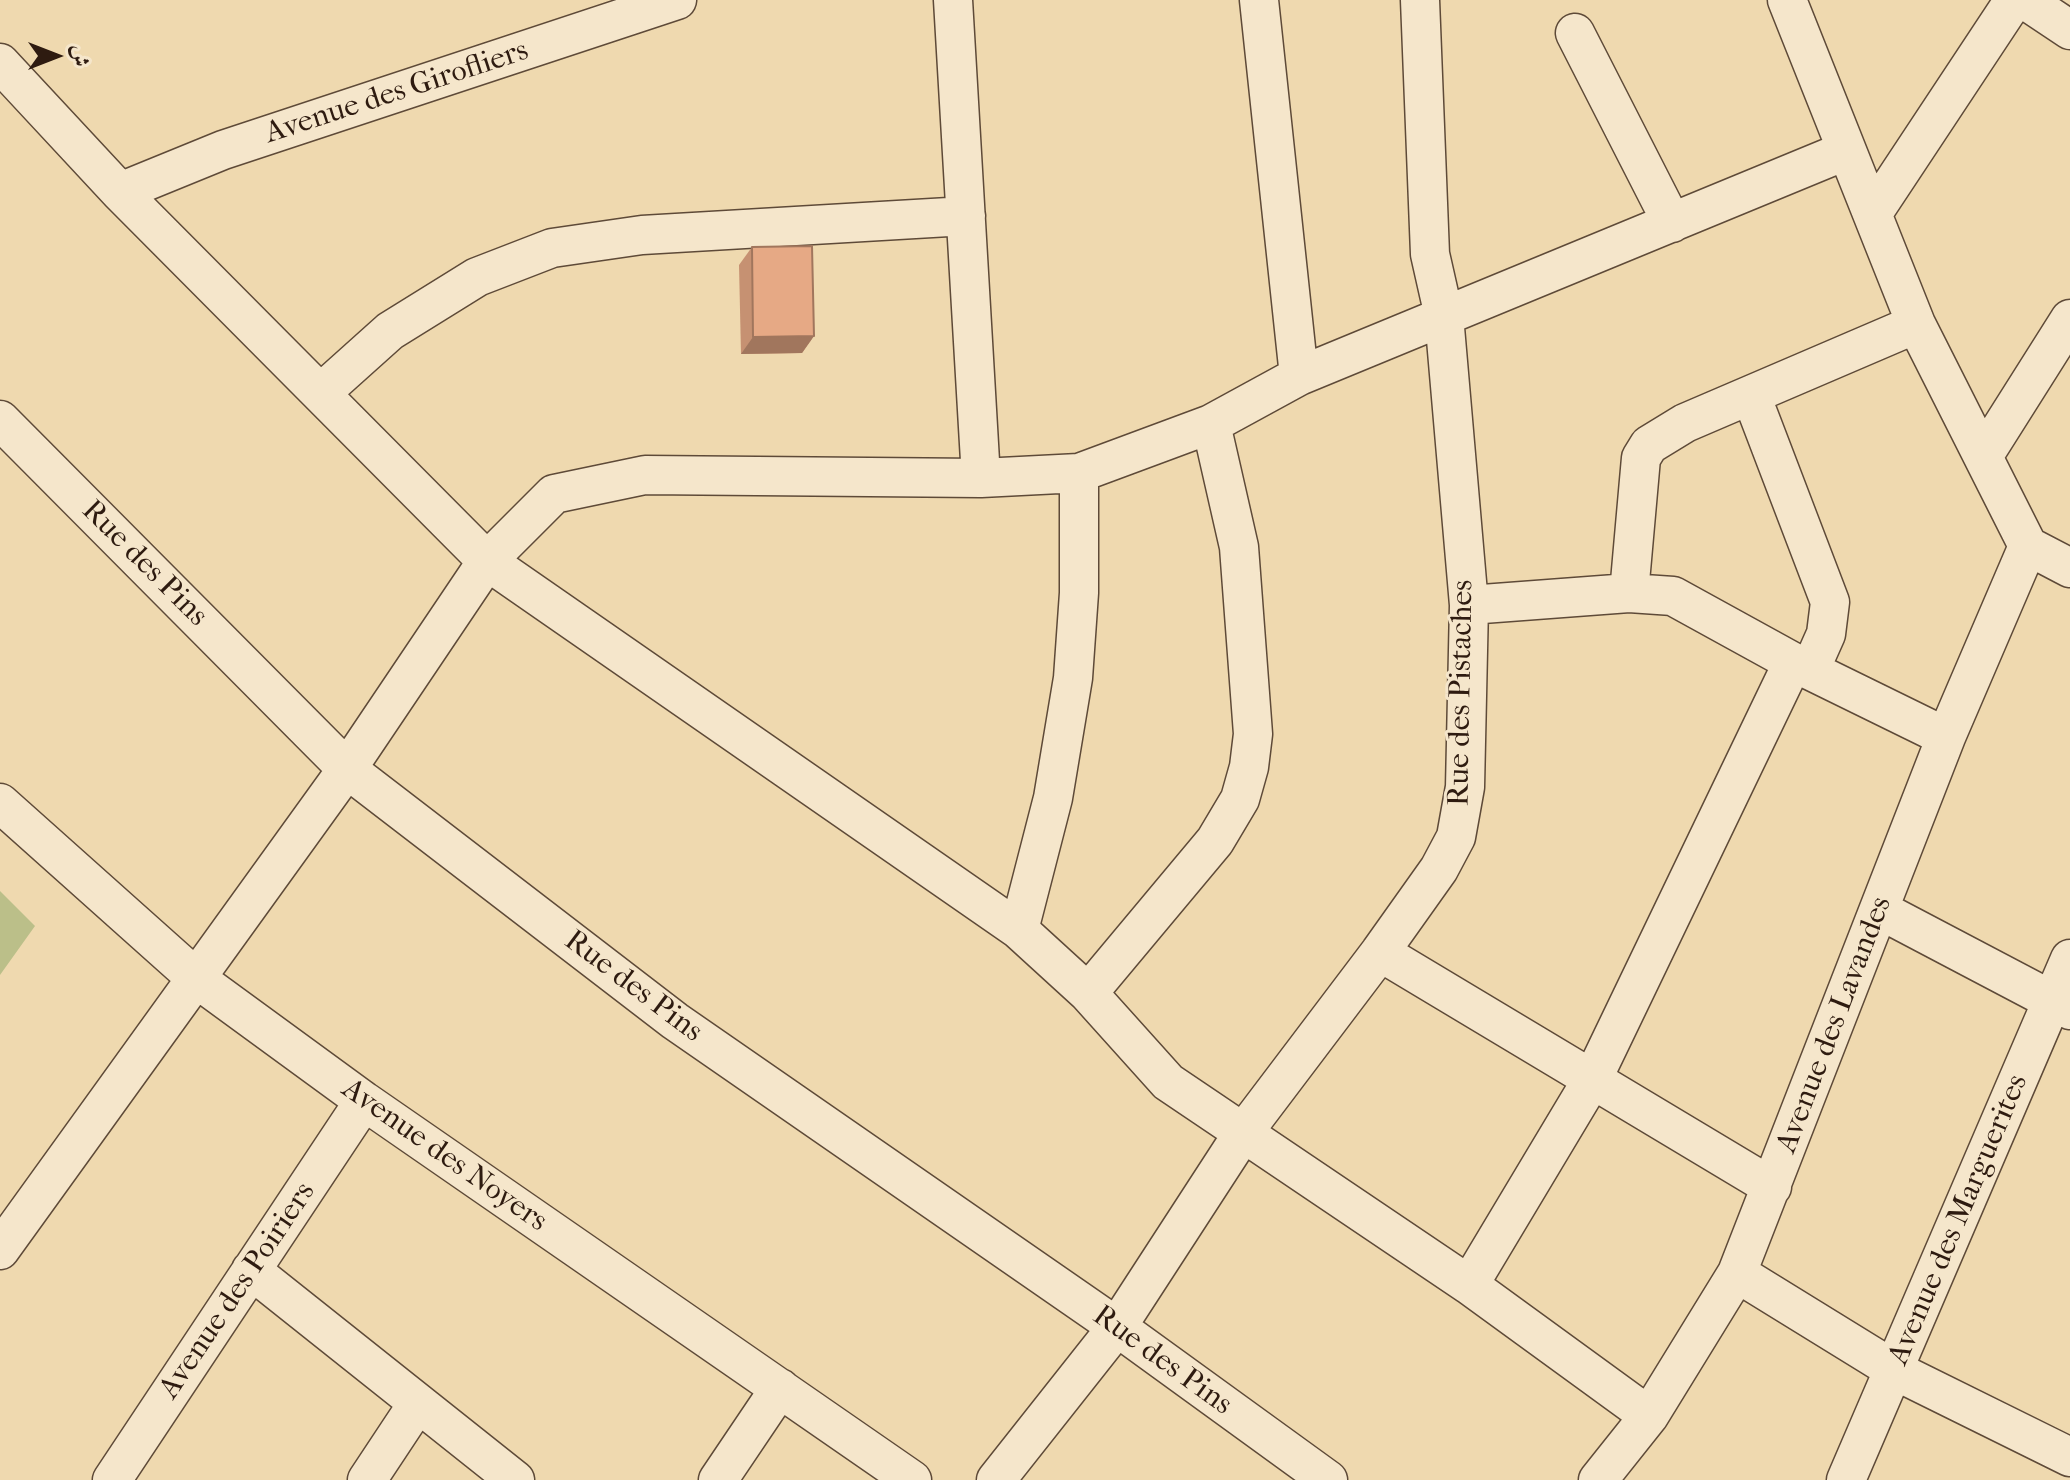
<!DOCTYPE html>
<meta charset="utf-8">
<style>
body{margin:0}
#map{position:relative;width:2070px;height:1480px;overflow:hidden;background:#efd9af;font-family:"IM FELL French Canon",Amiri,serif}
canvas{display:block}
.north{position:absolute;left:16px;top:16px;width:80px;height:80px;-webkit-text-stroke:6px #f5e6cb;paint-order:stroke;rotate:90deg;font-size:22px;font-weight:700;line-height:32px;text-align:center;color:#2e1b10}
.north::after{content:'';display:block;margin:auto;width:28px;height:36px;background:#2e1b10;clip-path:polygon(50% 0,100% 100%,50% 72%,0 100%)}
</style>
<div id="map">
<canvas width="2070" height="1480"></canvas>
<div class="north">ش</div>
</div>
<script>
const c = document.querySelector('canvas').getContext('2d');
c.lineJoin = 'round';
function fillPath(path, color) { c.fillStyle = color; c.fill(path, 'evenodd'); }
const toPath = rows => new Path2D(rows.map(r => 'M' + r).join(''));
function strokePath(path, color, width, dash) { c.strokeStyle = color; c.lineWidth = width; c.lineCap = dash ? 'butt' : 'round'; c.setLineDash(dash || []); c.stroke(path); }
function drawText(font, color, halo, rows, align = 'center') {
  c.font = font + ' "IM FELL French Canon",serif'; c.lineWidth = 6; c.setLineDash([]); c.textBaseline = 'middle'; c.strokeStyle = halo; c.fillStyle = color; for (const [text, x, y, turn = 0] of rows) {
    c.save(); c.translate(x, y); c.rotate((+turn || 0) * Math.PI / 180); c.textAlign = isNaN(turn) ? turn : align; if (halo) c.strokeText(text, 0, 0); c.fillText(text, 0, 0); c.restore();
  }
}
fillPath(toPath([
 [0,891,35,926,0,975]
]), '#bbbf89');
const street = toPath([
 [953,0,981,478],
 [1259,0,1299,376],
 [1787,0,1916,324,2028,546],
 [2025,0,2070,30],
 [1575,33,1672,223],
 [0,63,120,192,487,561,1019,930,1088,993,1168,1082,1469,1285,1649,1416],
 [120,192,223,150,677,0],
 [1873,213,2014,0],
 [322,392,390,331,477,277,552,248,642,235,966,216],
 [1751,395,1830,602,1826,634,1810,670],
 [0,420,347,769,675,1021,1117,1327,1328,1480],
 [1984,455,2070,319],
 [2028,546,2070,568],
 [1629,593,1641,458,1649,445,1685,423,1916,324],
 [1469,605,1629,593,1673,596,1793,662,1946,737],
 [0,803,197,979,364,1101,912,1480],
 [1880,910,2070,1010],
 [1019,930,1053,798,1073,678,1079,593,1079,473],
 [1380,952,1772,1187],
 [1088,993,1215,841,1240,799,1249,767,1253,734,1239,547,1211,424],
 [0,1250,347,769,487,561,554,494,645,475,981,478,1079,473,1211,424,1299,376,1845,151],
 [251,1270,515,1480],
 [1737,1273,1896,1371,2070,1457],
 [1469,1285,1593,1078,1793,662],
 [112,1480,364,1101],
 [367,1480,418,1403],
 [718,1480,780,1388],
 [996,1480,1117,1327,1243,1133,1380,952,1439,869,1456,837,1465,787,1469,605,1444,316,1430,254,1420,0],
 [1598,1480,1649,1416,1737,1273,1946,737,2028,546],
 [1846,1480,2070,959]
]);
strokePath(street, '#5e4a38', 41);
strokePath(street, '#f5e6cb', 38);
fillPath(toPath([
 [752,247,814,336,802,353,741,354,739,265]
]), '#c69172');
fillPath(toPath([
 [814,336,802,353,741,354,753,337]
]), '#a1765d');
const building = toPath([
 [812,246,814,336,753,337,752,247,812,246]
]);
fillPath(building, '#e6a985');
strokePath(building, '#a1765d', 2);
drawText('30px', '#2e1b10', '#f5e6cb', [
 ["Avenue des Girofliers",397,93,-18],
 ["Rue des Pins",144,564,45],
 ["Rue des Pistaches",1462,693,-89],
 ["Rue des Pins",633,987,37],
 ["Avenue des Lavandes",1835,1025,-69],
 ["Avenue des Noyers",444,1156,35],
 ["Avenue des Marguerites",1959,1220,-67],
 ["Avenue des Poiriers",238,1291,-56],
 ["Rue des Pins",1162,1361,36]
]);
</script>
